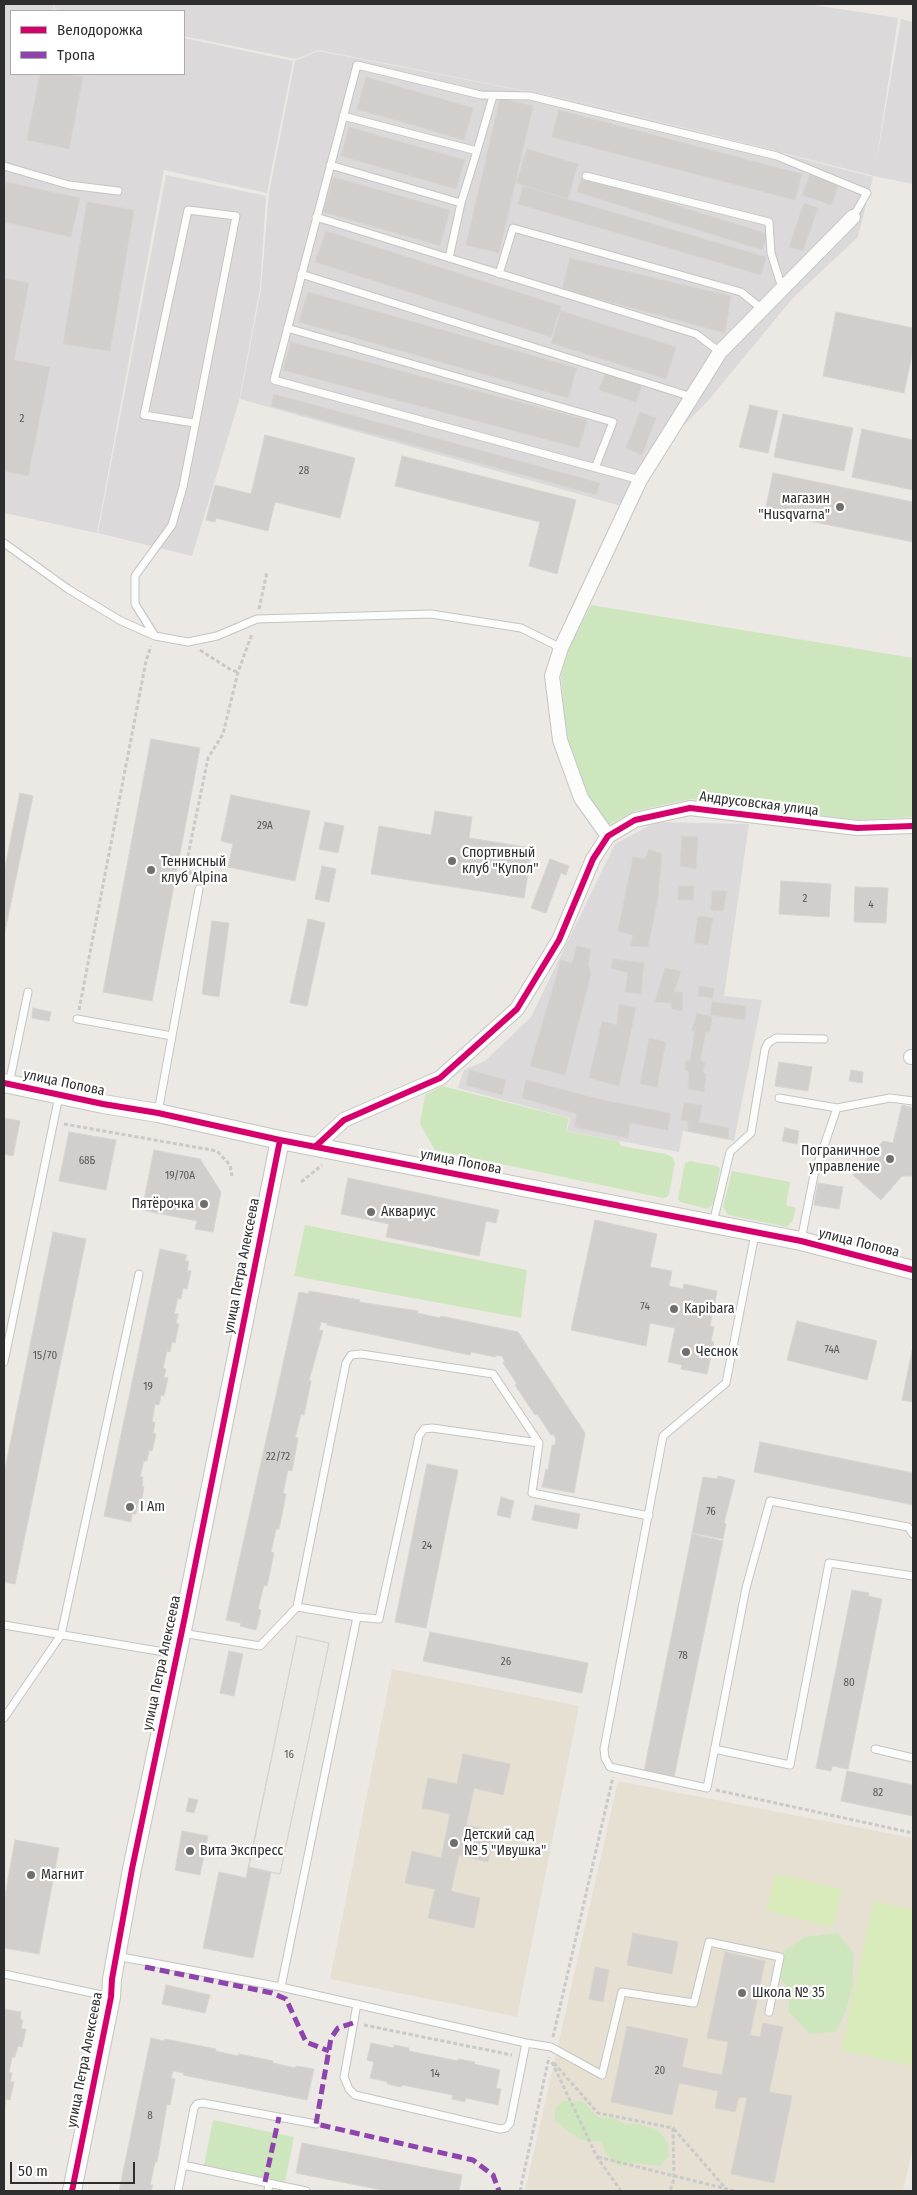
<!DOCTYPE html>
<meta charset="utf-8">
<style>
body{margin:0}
#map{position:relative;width:917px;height:2195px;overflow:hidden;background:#ece8e4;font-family:"Fira Sans Condensed",sans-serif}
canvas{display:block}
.frame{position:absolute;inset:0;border:5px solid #2e2e2e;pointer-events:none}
.legend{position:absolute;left:10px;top:10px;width:175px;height:65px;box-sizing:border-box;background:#fff;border:1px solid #ababab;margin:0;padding:6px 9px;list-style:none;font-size:15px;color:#2e2e2e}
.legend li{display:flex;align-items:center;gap:10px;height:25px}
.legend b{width:25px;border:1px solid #ababab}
.scale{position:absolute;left:10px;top:2162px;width:125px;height:22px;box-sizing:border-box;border:2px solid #2e2e2e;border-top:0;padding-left:6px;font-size:15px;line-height:18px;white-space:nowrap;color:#2e2e2e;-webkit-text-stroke:4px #fff;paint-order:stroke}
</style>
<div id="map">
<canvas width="917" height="2195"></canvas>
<div class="frame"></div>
<ul class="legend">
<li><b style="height:6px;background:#d6006c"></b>Велодорожка</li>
<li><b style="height:6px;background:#8e44ad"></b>Тропа</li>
</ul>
<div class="scale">50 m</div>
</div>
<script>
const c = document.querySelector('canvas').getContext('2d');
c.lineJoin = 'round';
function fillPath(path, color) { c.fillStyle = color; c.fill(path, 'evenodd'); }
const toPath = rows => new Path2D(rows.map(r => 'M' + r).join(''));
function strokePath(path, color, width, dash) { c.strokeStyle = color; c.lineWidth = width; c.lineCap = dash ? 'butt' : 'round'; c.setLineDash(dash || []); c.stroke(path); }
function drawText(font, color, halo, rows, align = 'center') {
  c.font = font + ' "Fira Sans Condensed",sans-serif'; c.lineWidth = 4.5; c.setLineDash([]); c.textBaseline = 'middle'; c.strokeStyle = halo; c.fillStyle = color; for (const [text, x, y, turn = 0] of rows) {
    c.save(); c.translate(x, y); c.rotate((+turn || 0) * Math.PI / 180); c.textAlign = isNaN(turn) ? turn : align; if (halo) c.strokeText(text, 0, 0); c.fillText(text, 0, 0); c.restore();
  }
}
fillPath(toPath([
 [4,4,54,4,53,10,57,11,11,11,11,74,184,74,184,38,293,61,267,193,164,170,97,533,4,513],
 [55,4,808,4,898,18,875,170,901,19,913,22,913,184,874,176,587,103,318,50,296,59,184,36,184,11,65,11,54,9],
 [318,51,586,103,873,177,858,237,792,299,707,402,677,432,632,509,240,399,261,289,269,193,295,61],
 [166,175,266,196,260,288,239,401,192,556,98,533],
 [656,822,749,824,724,996,762,1000,734,1141,683,1131,679,1152,567,1131,570,1118,458,1088,464,1070,485,1061,531,1017,615,844]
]), '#dcd9db');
fillPath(toPath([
 [392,1669,579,1706,517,2017,330,1979],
 [618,1781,913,1838,913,2147,903,2191,525,2191]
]), '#e6e0d3');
fillPath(toPath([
 [591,605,913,658,913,817,858,820,691,799,635,811,608,825,587,793,566,733,561,675,569,648],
 [442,1086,569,1118,566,1131,619,1141,621,1146,666,1154,672,1157,675,1163,669,1194,667,1197,663,1198,435,1150,420,1124,425,1095],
 [690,1161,717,1166,720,1169,713,1204,708,1209,680,1202,678,1199,685,1163],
 [732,1171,790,1182,786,1205,796,1208,793,1220,787,1227,728,1215,723,1207],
 [305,1225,527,1270,521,1318,294,1276],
 [838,1933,854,1954,852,1988,846,2011,836,2032,810,2034,788,2011,790,1992,779,1975,784,1951,805,1937],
 [563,2101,584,2102,598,2117,614,2118,626,2125,636,2123,658,2130,668,2143,669,2156,659,2166,636,2163,618,2166,607,2155,601,2142,580,2140,555,2121,555,2108],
 [213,2120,294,2137,285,2182,204,2165]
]), '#cee6be');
fillPath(toPath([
 [775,1874,842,1889,833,1927,766,1911],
 [874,1901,913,1910,913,2066,841,2050]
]), '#d9eabb');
const building = toPath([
 [40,74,68,74,83,77,69,149,27,140,40,74],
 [366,77,473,108,464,140,357,109,366,77],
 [500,98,533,106,499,253,466,245,500,98],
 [559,110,802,174,795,200,552,137,559,110],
 [349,127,465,160,456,189,341,156,349,127],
 [527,149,578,164,568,199,516,183,527,149],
 [810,174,839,184,831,205,802,195,810,174],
 [582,176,768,234,762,250,577,192,582,176],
 [333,177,450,210,440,246,323,212,333,177],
 [6,182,80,198,71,237,4,222,4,193,6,182],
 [523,186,766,257,761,275,518,204,523,186],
 [87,202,134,210,110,351,63,344,87,202],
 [804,203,818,208,803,251,789,247,804,203],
 [326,231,561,306,551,337,315,262,326,231],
 [570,258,731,296,725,333,562,289,570,258],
 [4,278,29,283,14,360,50,367,28,476,4,471,4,278],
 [308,292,577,368,568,398,299,322,308,292],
 [561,311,676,347,666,379,551,343,561,311],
 [836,312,913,328,913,350,904,393,823,376,836,312],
 [291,342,587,420,579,448,283,370,291,342],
 [605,373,642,385,636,402,599,390,605,373],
 [274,394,600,483,596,495,271,406,274,394],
 [750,405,778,411,768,453,739,447,750,405],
 [640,412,656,418,642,455,626,448,640,412],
 [783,414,853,428,844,471,774,457,783,414],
 [862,429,913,440,913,490,852,477,862,429],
 [265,435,355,458,340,518,275,502,268,531,216,518,215,522,206,520,215,485,251,494,265,435],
 [402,456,576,500,557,574,529,566,540,522,395,486,402,456],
 [773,473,913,502,913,542,765,512,773,473],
 [151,739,200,748,152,1001,103,992,151,739],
 [20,793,33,796,4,936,4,872,20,793],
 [231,795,310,811,295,881,228,867,233,844,221,841,231,795],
 [435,811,472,817,469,838,532,848,524,898,371,874,379,826,431,835,435,811],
 [325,822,344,826,338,853,319,849,325,822],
 [682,836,698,837,696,869,680,866,682,836],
 [649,849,662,854,658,897,648,947,630,946,633,935,618,931,633,857,645,859,649,849],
 [550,859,569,866,566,875,561,873,546,913,531,908,550,859],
 [322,866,336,869,329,902,315,899,322,866],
 [781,881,831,884,829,917,779,914,781,881],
 [678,886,694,886,693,900,678,900,678,886],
 [855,887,888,888,886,923,854,922,855,887],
 [712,891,727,891,723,911,711,910,712,891],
 [698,916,713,918,708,945,694,943,698,916],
 [308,919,325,923,307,1006,290,1003,308,919],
 [212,921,229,923,219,997,202,994,212,921],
 [577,946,591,949,588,964,591,974,565,1075,530,1066,561,960,572,963,577,946],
 [613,959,644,963,641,994,625,992,628,973,611,968,613,959],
 [665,968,681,971,674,992,683,992,682,1011,672,1009,671,1003,655,1002,665,968],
 [699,986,714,988,713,998,698,996,699,986],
 [712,1002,746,1006,745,1020,710,1015,712,1002],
 [619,1004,636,1008,619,1086,589,1078,602,1021,617,1025,619,1004],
 [33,1008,51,1012,49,1021,32,1018,33,1008],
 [697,1013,712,1017,710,1032,706,1032,700,1060,705,1063,703,1072,706,1074,704,1092,688,1089,689,1073,685,1069,686,1061,690,1061,695,1031,692,1030,697,1013],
 [649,1038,666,1042,657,1087,640,1084,649,1038],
 [779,1062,812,1067,808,1091,775,1086,779,1062],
 [470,1070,506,1080,502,1095,466,1085,470,1070],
 [851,1070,863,1072,862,1083,849,1081,851,1070],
 [526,1080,607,1101,670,1113,668,1130,630,1123,628,1138,574,1127,577,1114,522,1098,526,1080],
 [684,1103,702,1105,699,1122,729,1128,728,1139,688,1131,688,1121,681,1120,684,1103],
 [902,1105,913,1108,913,1176,902,1176,881,1200,853,1175,883,1141,893,1143,902,1105],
 [4,1118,20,1121,13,1156,4,1154,4,1118],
 [785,1128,799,1131,797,1144,782,1141,785,1128],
 [69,1132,116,1140,106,1190,59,1181,69,1132],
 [154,1150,200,1159,221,1192,213,1232,195,1229,197,1221,142,1210,154,1150],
 [348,1178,499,1210,496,1223,486,1221,479,1256,386,1237,389,1224,341,1214,348,1178],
 [818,1183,843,1187,839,1209,814,1205,818,1183],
 [595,1220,657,1234,650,1267,672,1271,669,1286,683,1289,684,1284,717,1291,710,1326,714,1327,711,1341,714,1342,707,1374,681,1369,682,1365,668,1362,675,1328,650,1323,646,1346,571,1330,595,1220],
 [53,1232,86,1239,15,1584,4,1582,4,1474,53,1232],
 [160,1249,187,1255,185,1261,189,1261,187,1271,191,1271,187,1289,183,1288,181,1299,178,1298,174,1314,178,1314,176,1324,179,1324,175,1343,172,1342,170,1352,167,1351,163,1368,166,1369,164,1377,168,1378,164,1396,161,1395,159,1405,155,1404,152,1422,155,1422,153,1433,156,1434,152,1451,149,1450,147,1461,144,1461,140,1476,143,1477,142,1486,144,1487,141,1504,138,1503,136,1514,132,1514,131,1522,104,1516,160,1249],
 [309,1291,360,1300,359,1302,418,1311,417,1313,440,1318,441,1316,518,1332,585,1433,574,1493,542,1487,546,1469,548,1470,552,1445,555,1445,556,1439,553,1434,551,1435,537,1414,535,1415,515,1385,517,1384,503,1363,505,1362,502,1356,496,1355,496,1357,471,1352,470,1355,327,1325,327,1323,321,1322,319,1330,323,1331,309,1380,311,1381,304,1415,301,1414,295,1438,298,1438,292,1471,288,1470,283,1493,286,1494,279,1529,276,1529,271,1552,274,1553,267,1586,264,1585,258,1609,261,1610,256,1630,240,1626,241,1623,226,1620,299,1292,308,1294,309,1291],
 [797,1321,877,1341,867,1380,787,1360,797,1321],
 [913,1346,913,1402,902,1400,913,1346],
 [760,1442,913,1473,913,1505,754,1472,760,1442],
 [427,1464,458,1470,426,1628,395,1622,427,1464],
 [718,1476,735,1480,724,1523,726,1524,723,1539,692,1533,703,1477,718,1479,718,1476],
 [501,1497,514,1501,510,1518,497,1515,501,1497],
 [535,1505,580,1514,577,1529,532,1520,535,1505],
 [692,1534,723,1541,674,1777,644,1771,692,1534],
 [852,1590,869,1593,868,1596,882,1599,848,1769,832,1766,831,1771,816,1768,852,1590],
 [430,1632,588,1663,582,1693,423,1661,430,1632],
 [297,1636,329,1643,280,1874,249,1867,297,1636],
 [297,1636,329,1643,280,1874,271,1872,253,1958,203,1948,219,1872,246,1878,297,1636],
 [229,1651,243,1654,234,1696,220,1693,229,1651],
 [463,1754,510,1764,503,1795,474,1788,466,1825,495,1831,488,1862,459,1855,451,1891,480,1898,474,1928,428,1918,435,1889,405,1883,412,1851,441,1858,450,1814,422,1808,428,1778,457,1784,463,1754],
 [847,1771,913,1785,913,1816,841,1801,847,1771],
 [189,1798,198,1800,194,1813,186,1811,189,1798],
 [182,1831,208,1836,200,1875,175,1870,182,1831],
 [15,1840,59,1848,39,1954,4,1948,4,1902,15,1840],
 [633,1933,678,1942,672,1974,627,1965,633,1933],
 [725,1952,765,1961,750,2035,760,2037,763,2023,783,2027,769,2092,792,2096,774,2183,731,2174,747,2098,739,2097,735,2112,715,2108,718,2091,679,2083,672,2115,611,2102,627,2026,688,2039,682,2067,722,2075,728,2042,707,2038,725,1952],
 [595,1967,609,1970,603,2002,589,1999,595,1967],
 [166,1985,210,1995,205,2013,162,2004,166,1985],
 [4,2009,21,2012,20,2020,23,2020,21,2029,26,2029,22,2047,18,2046,15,2057,12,2057,9,2072,12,2073,10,2082,14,2082,10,2100,6,2099,4,2111,4,2009],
 [151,2038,164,2041,165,2039,216,2049,215,2051,238,2056,239,2054,273,2061,273,2063,295,2068,296,2066,314,2069,307,2100,183,2075,184,2073,173,2071,171,2078,175,2079,170,2105,167,2104,157,2162,155,2162,150,2185,153,2185,151,2191,119,2191,151,2038],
 [371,2043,394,2048,394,2045,409,2048,409,2051,458,2061,458,2059,475,2062,474,2064,500,2070,496,2088,501,2089,498,2105,466,2098,465,2102,452,2099,453,2095,402,2085,401,2087,387,2084,388,2082,370,2078,374,2062,367,2060,371,2043],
 [302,2143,462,2175,459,2191,387,2191,296,2173,302,2143]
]);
fillPath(building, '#d1cecb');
strokePath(building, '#d7d4d0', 1);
const service = toPath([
 [343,116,477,151,461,203],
 [477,151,493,96],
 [330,165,461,203,449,258],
 [4,166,69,185,118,191],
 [586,176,769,222,771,253,782,288],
 [316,217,696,334,720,352],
 [301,274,692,397],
 [499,274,513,228,741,292,762,309],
 [287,328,613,422,595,468],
 [194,423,144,415,188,210,236,216,183,487,172,525,135,576,135,604,155,636,188,642,217,636,257,619,431,614,521,628,561,648],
 [640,480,274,380,357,65,481,95,530,96,777,156,867,193,853,217],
 [4,543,68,589,121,621,155,636],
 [77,1019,172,1036],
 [9,1084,28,992],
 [779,1098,837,1108],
 [158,1112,199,889],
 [713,1223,730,1152,751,1133,765,1049,768,1043,776,1038,824,1039],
 [755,1234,726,1383,663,1436,604,1749,605,1758,610,1767,707,1788,746,1588,770,1501,908,1527,913,1534],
 [801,1240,814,1175,837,1108,890,1098,913,1101],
 [4,1362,59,1096],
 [297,1607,357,1617],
 [4,1625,176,1654],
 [182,1633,260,1646,297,1607,346,1363,351,1355,361,1354,493,1374,539,1443],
 [4,1718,61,1635,139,1274],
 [714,1749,790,1765,829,1563,913,1576],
 [875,1749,913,1758],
 [116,1956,281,1987,526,2043,551,2047,602,2075,622,1992,694,2003,709,1942,780,1957,769,2012],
 [4,1974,111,1997],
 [281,1987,357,1617,379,1619,419,1436,424,1429,432,1428,539,1443,532,1493,649,1516],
 [357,2004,344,2077,349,2089,355,2095,500,2129,506,2128,510,2123,526,2043],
 [183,2165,306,2191],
 [178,2191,194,2108,197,2104,203,2103,316,2124],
 [268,2191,269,2183]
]);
const minor = toPath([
 [608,836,581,798,560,740,552,676,561,648,640,480,720,352,853,217],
 [911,1057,913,1057],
 [316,1146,344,1120,440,1078,517,1009,559,940,593,859,608,836,635,820,690,808,857,828,913,826]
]);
const tertiary = toPath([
 [4,1083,103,1104,158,1113,280,1140,801,1241,913,1270],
 [72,2191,111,1997,112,1979,132,1869,184,1621,280,1140]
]);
strokePath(service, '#c5c4c5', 9);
strokePath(minor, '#c5c4c5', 16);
strokePath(tertiary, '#c5c4c5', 20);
strokePath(toPath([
 [259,609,267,572],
 [200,650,231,670,238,672],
 [194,880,186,865,208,758,223,734,238,672,252,634],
 [79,1010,146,661,151,646],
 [64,1124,217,1151,230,1165,232,1176],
 [301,1182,322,1165],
 [716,1790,913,1833],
 [364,2025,512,2055],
 [553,2037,613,1777],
 [552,2062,597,2157,621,2191],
 [554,2063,598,2113,673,2128,674,2179,670,2191],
 [674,2129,727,2190],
 [598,2157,735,2191],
 [520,2191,549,2057]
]), '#c9c9c8', 3, [4, 2.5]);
strokePath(service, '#fcfcfb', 7);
strokePath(minor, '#fcfcfb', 14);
strokePath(tertiary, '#fcfcfb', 18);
strokePath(toPath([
 [145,1967,272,1993,286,1999,306,2042,329,2051],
 [353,2023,338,2028,331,2038,316,2124,473,2160,493,2175,499,2191],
 [265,2182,279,2117]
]), '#8e44ad', 5, [10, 5]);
strokePath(toPath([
 [4,1083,103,1104,158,1113,280,1140,801,1241,913,1270],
 [316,1146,344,1120,440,1078,517,1009,559,940,593,859,608,836,635,820,690,808,857,828,913,826],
 [72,2191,111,1997,112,1979,132,1869,184,1621,280,1140]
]), '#d6006c', 6);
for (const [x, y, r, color] of [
 [840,507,5,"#706f6e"],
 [452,861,5,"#706f6e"],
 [151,870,5,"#706f6e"],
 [890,1159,5,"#706f6e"],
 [204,1204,5,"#706f6e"],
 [371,1212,5,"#706f6e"],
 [674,1309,5,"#706f6e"],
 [686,1352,5,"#706f6e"],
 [130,1507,5,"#706f6e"],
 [454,1843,5,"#706f6e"],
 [190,1851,5,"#706f6e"],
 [31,1875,5,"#706f6e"],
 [742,1993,5,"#706f6e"]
]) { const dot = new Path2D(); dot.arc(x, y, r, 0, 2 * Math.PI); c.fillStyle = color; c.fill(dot); strokePath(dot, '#fff', 2); }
drawText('11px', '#585857', null, [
 ["2",22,419],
 ["28",304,471],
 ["29А",265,826],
 ["2",805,899],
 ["4",871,905],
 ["68Б",87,1161],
 ["19/70А",180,1176],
 ["74",645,1307],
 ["74А",832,1350],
 ["15/70",45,1356],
 ["19",148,1387],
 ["22/72",278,1457],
 ["76",711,1512],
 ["24",427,1546],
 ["78",683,1656],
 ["26",506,1662],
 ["80",849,1683],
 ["16",289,1755],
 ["82",878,1793],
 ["20",660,2071],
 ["14",435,2074],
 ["8",150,2116]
]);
drawText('14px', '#2e2e2e', '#fff', [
 ["магазин",830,499,"right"],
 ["\"Husqvarna\"",830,515,"right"],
 ["Спортивный",462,853],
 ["клуб \"Купол\"",462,869],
 ["Теннисный",161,862],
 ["клуб Alpina",161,878],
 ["Пограничное",880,1151,"right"],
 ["управление",880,1167,"right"],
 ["Пятёрочка",194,1204,"right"],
 ["Аквариус",381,1212],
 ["Kapibara",684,1309],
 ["Чеснок",696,1352],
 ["I Am",140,1507],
 ["Детский сад",464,1835],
 ["№ 5 \"Ивушка\"",464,1851],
 ["Вита Экспресс",200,1851],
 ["Магнит",41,1875],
 ["Школа № 35",752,1993]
], 'left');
drawText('14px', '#2e2e2e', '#fff', [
 ["Андрусовская улица",759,804,7],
 ["улица Попова",64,1083,12],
 ["улица Попова",461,1162,11],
 ["улица Попова",859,1243,14],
 ["улица Петра Алексеева",242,1266,-79],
 ["улица Петра Алексеева",162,1663,-78],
 ["улица Петра Алексеева",85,2060,-79]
]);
</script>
